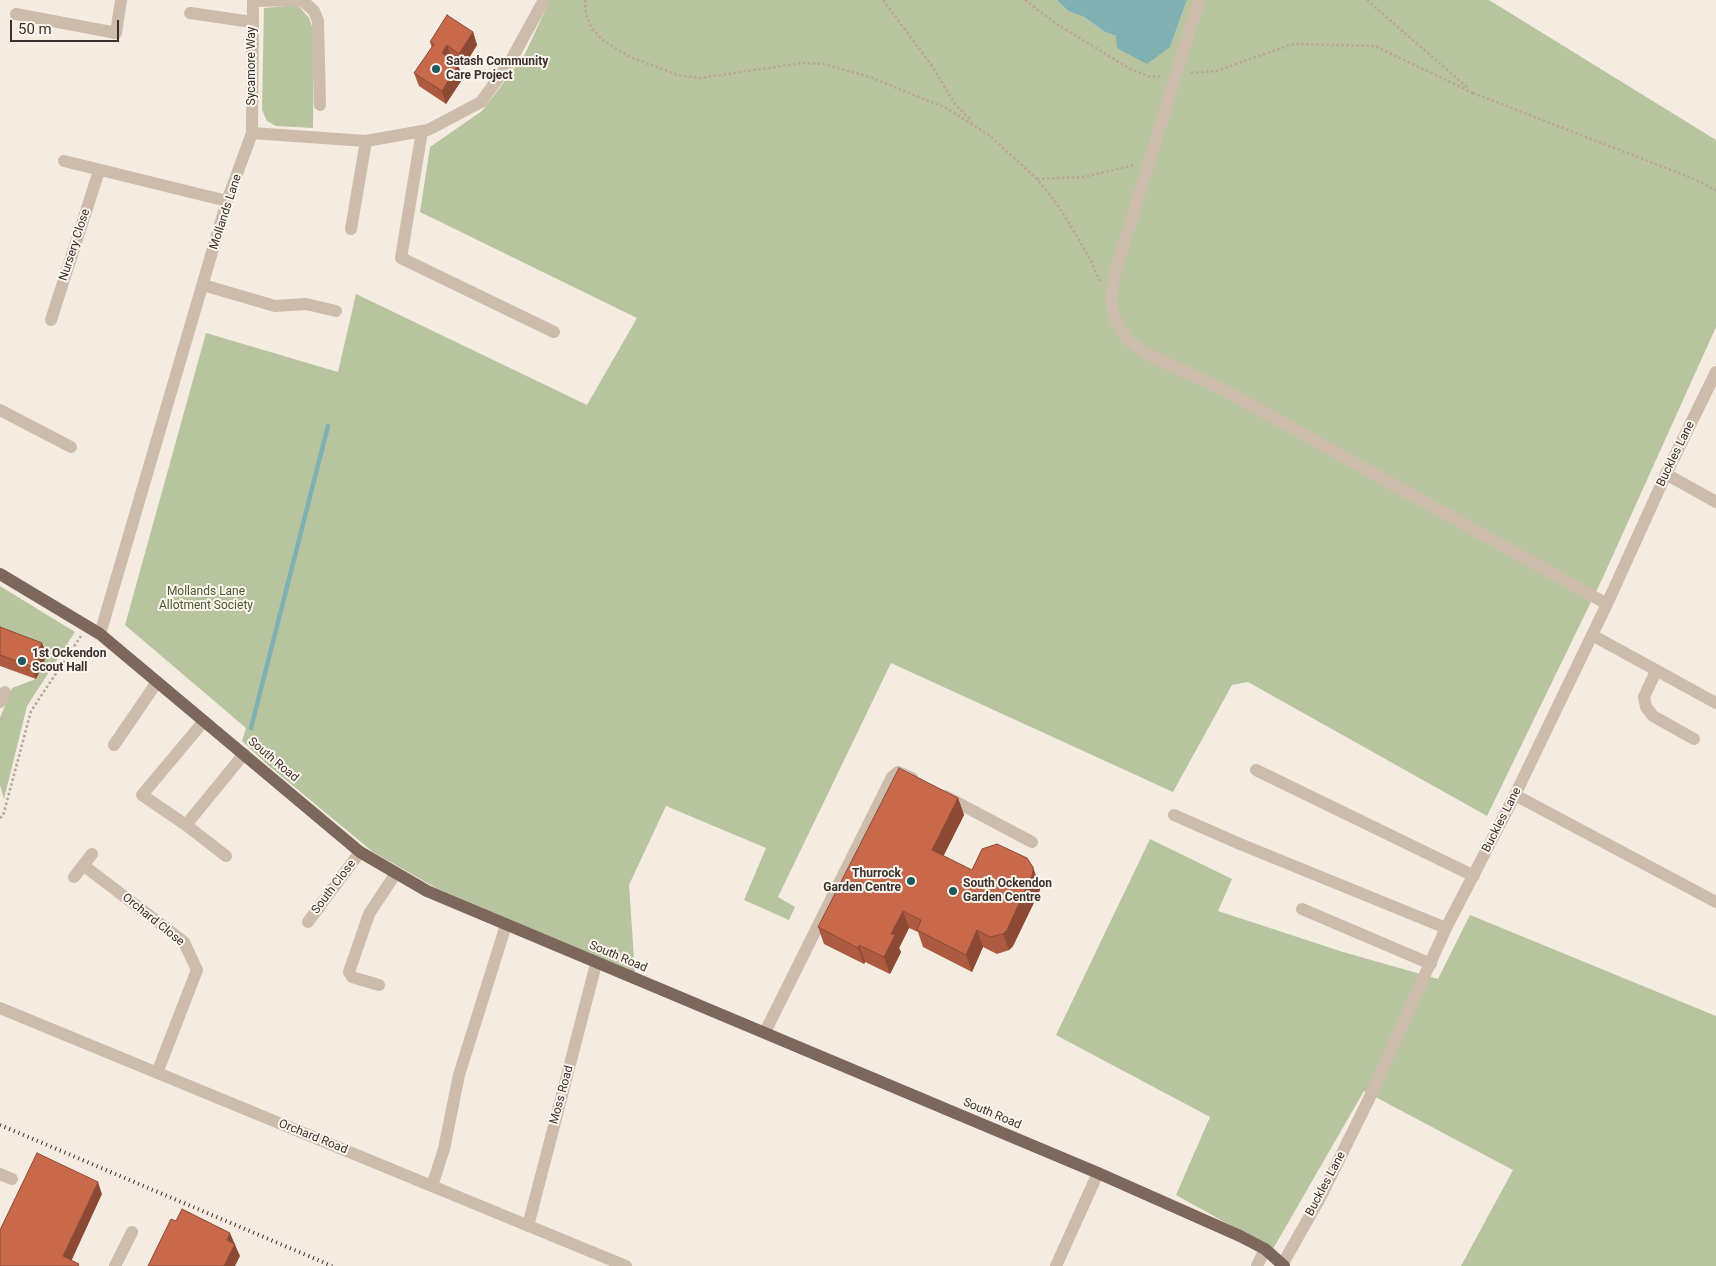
<!DOCTYPE html>
<style>
body{margin:0}
#map{position:relative;width:1716px;height:1266px;overflow:hidden;background:#f4ebe1;font-family:Roboto,sans-serif}
canvas{display:block}
.scale{position:absolute;left:10px;top:20px;width:109px;height:22px;box-sizing:border-box;border:2px solid #3b302b;border-top:0;padding-left:6px;font-size:15px;line-height:18px;white-space:nowrap;color:#3b302b;-webkit-text-stroke:4px #fbf5ee;paint-order:stroke}
</style>
<div id="map">
<canvas width="1716" height="1266"></canvas>
<div class="scale">50 m</div>
</div>
<script>
const c = document.querySelector('canvas').getContext('2d');
c.lineJoin = 'round';
function fillPath(path, color) { c.fillStyle = color; c.fill(path, 'evenodd'); }
const toPath = rows => new Path2D(rows.map(r => 'M' + r).join(''));
function strokePath(path, color, width, dash) { c.strokeStyle = color; c.lineWidth = width; c.lineCap = dash ? 'butt' : 'round'; c.setLineDash(dash || []); c.stroke(path); }
function drawText(font, color, halo, rows, align = 'center') {
  c.font = font + ' Roboto,sans-serif'; c.lineWidth = 4; c.setLineDash([]); c.textBaseline = 'middle'; c.strokeStyle = halo; c.fillStyle = color; for (const [text, x, y, turn = 0] of rows) {
    c.save(); c.translate(x, y); c.rotate((+turn || 0) * Math.PI / 180); c.textAlign = isNaN(turn) ? turn : align; if (halo) c.strokeText(text, 0, 0); c.fillText(text, 0, 0); c.restore();
  }
}
fillPath(toPath([
 [550,0,1057,0,1068,11,1084,17,1105,32,1116,36,1170,47,1187,0,1489,0,1716,140,1716,327,1604,575,1487,816,1248,682,1232,685,1173,792,891,663,778,897,795,907,789,920,744,900,766,848,666,806,629,885,635,973,436,888,373,852,269,766,242,741,246,728,125,625,206,333,338,372,356,294,587,405,637,318,420,212,430,147,482,111,525,54],
 [298,5,309,18,314,32,313,128,276,126,267,121,262,110,264,8],
 [0,586,75,632,27,706,4,799,0,785,0,718,12,688,36,679,0,637],
 [1150,839,1232,879,1218,911,1343,952,1438,979,1470,915,1716,1016,1716,1266,1461,1266,1513,1170,1364,1091,1273,1249,1176,1195,1210,1117,1056,1035]
]), '#b8c4a0');
fillPath(toPath([
 [1057,0,1187,0,1170,47,1147,64,1117,48,1116,36,1105,32,1084,17,1068,11]
]), '#7fb0b2');
strokePath(toPath([
 [251,728,328,426]
]), '#7fb0b2', 4.5);
strokePath(toPath([
 [585,0,586,14,592,29,604,41,630,57,678,75,700,78,802,63,823,64,870,77,946,108,989,135,1037,179,1057,204,1075,233,1091,261,1100,282],
 [883,0,932,66,955,104,972,121],
 [1025,0,1055,23,1132,70,1151,77,1163,76],
 [1367,0,1469,89],
 [1191,73,1216,71,1293,44,1375,46,1473,93],
 [1473,93,1689,177,1716,190],
 [1037,179,1084,177,1134,165],
 [0,818,3,816,31,711,81,636]
]), '#b9a596', 2.5, [2.5, 2.5]);
strokePath(toPath([
 [1199,0,1114,276,1111,298,1114,318,1128,340,1145,353,1226,391,1607,604],
 [253,1,298,0,303,1,314,11,318,21,320,105],
 [190,13,252,22],
 [16,14,116,33,121,0],
 [422,131,401,258,554,332],
 [252,133,253,0],
 [64,161,227,201],
 [351,229,366,141],
 [203,285,275,306,306,304,336,311],
 [51,320,99,171],
 [0,410,71,447],
 [1666,474,1716,502],
 [100,634,227,201,252,133,366,141,428,130,481,102,510,62,544,0],
 [1592,635,1716,703],
 [1656,671,1644,697,1646,707,1653,716,1694,739],
 [0,702,5,692],
 [204,721,142,795,186,825,244,754],
 [114,745,157,682],
 [1256,770,1474,876],
 [1515,795,1716,902],
 [945,796,1032,842],
 [1174,815,1240,844,1446,928],
 [186,825,226,856],
 [83,865,184,942,197,970,157,1073],
 [74,877,92,854],
 [1302,909,1431,964],
 [308,922,360,852],
 [379,985,352,977,349,972,369,914,396,873],
 [0,1008,626,1266],
 [765,1032,892,777,898,772,912,778],
 [0,1174,12,1179],
 [432,1186,444,1149,459,1075,506,925],
 [528,1226,596,964],
 [1282,1265,1320,1198,1368,1101,1446,928,1515,795,1607,604,1666,474,1716,372],
 [115,1266,132,1232],
 [1056,1266,1098,1173],
 [1257,1266,1265,1249]
]), '#cdbbac', 12);
strokePath(toPath([
 [0,574,100,634,360,852,427,891,1098,1173,1240,1236,1265,1249,1284,1266]
]), '#7d675c', 12);
strokePath(toPath([
 [0,1125,332,1266]
]), '#3b302b', 4, [1, 4]);
fillPath(toPath([
 [473,32,477,45,464,66,451,58,450,60,463,78,446,104,419,86,414,73,432,48,430,42],
 [0,627,47,655,36,679,0,666],
 [958,798,964,815,943,856,972,870,1039,884,1040,890,1013,946,1009,950,997,954,983,947,972,972,923,947,918,932,909,928,899,948,901,952,890,974,865,962,864,964,824,944,818,927]
]), '#ac5a40');
fillPath(toPath([
 [473,32,477,45,464,66,459,54],
 [447,45,451,58,446,66,442,53],
 [458,65,463,78,446,104,442,91],
 [42,643,47,655,36,679,31,666],
 [958,798,964,815,938,867,932,850],
 [1033,867,1039,884,1040,890,1013,946,1009,950,1003,934],
 [903,911,909,928,899,948,901,952,890,974,884,957,891,934],
 [977,930,983,947,972,972,966,955],
 [859,945,865,962,864,964,858,948],
 [98,1182,102,1194,69,1266,63,1256],
 [230,1233,240,1256,235,1266,224,1266,227,1240]
]), '#8c4a34');
const building = toPath([
 [447,15,473,32,459,54,447,45,442,53,458,65,442,91,414,73,434,44,430,42,447,15],
 [0,627,42,643,31,666,0,655,0,627],
 [899,768,958,798,932,850,972,870,982,849,997,844,1027,858,1033,867,1033,873,1007,930,1003,934,990,937,977,930,966,955,917,930,921,920,903,911,891,934,895,935,884,957,859,945,858,948,818,927,899,768],
 [37,1153,98,1182,63,1256,79,1264,78,1266,0,1266,0,1230,37,1153],
 [182,1209,230,1233,227,1240,235,1244,224,1266,148,1266,171,1219,176,1221,182,1209]
]);
fillPath(building, '#c8694b');
strokePath(building, '#8c4a34', 1);
for (const [x, y, r, color] of [
 [436,69,5,"#1f5a5e"],
 [22,661,5,"#1f5a5e"],
 [911,881,5,"#1f5a5e"],
 [953,891,5,"#1f5a5e"]
]) { const dot = new Path2D(); dot.arc(x, y, r, 0, 2 * Math.PI); c.fillStyle = color; c.fill(dot); strokePath(dot, '#fbf5ee', 2); }
drawText('bold 12px', '#3b302b', '#fbf5ee', [
 ["Satash Community",446,62],
 ["Care Project",446,76],
 ["1st Ockendon",32,654],
 ["Scout Hall",32,668],
 ["Thurrock",901,874,"right"],
 ["Garden Centre",901,888,"right"],
 ["South Ockendon",963,884],
 ["Garden Centre",963,898]
], 'left');
drawText('12px', '#3b302b', '#fbf5ee', [
 ["Sycamore Way",252,66,-90],
 ["Mollands Lane",226,212,-72],
 ["Nursery Close",75,245,-72],
 ["Buckles Lane",1676,454,-64],
 ["South Road",273,760,40],
 ["Buckles Lane",1502,820,-63],
 ["South Close",334,887,-53],
 ["Orchard Close",153,920,39],
 ["South Road",618,957,23],
 ["Moss Road",562,1095,-75],
 ["South Road",992,1114,23],
 ["Orchard Road",313,1137,22],
 ["Buckles Lane",1326,1184,-62]
]);
drawText('12px', '#4a5a2e', '#fbf5ee', [
 ["Mollands Lane",206,592],
 ["Allotment Society",206,606]
]);
</script>
